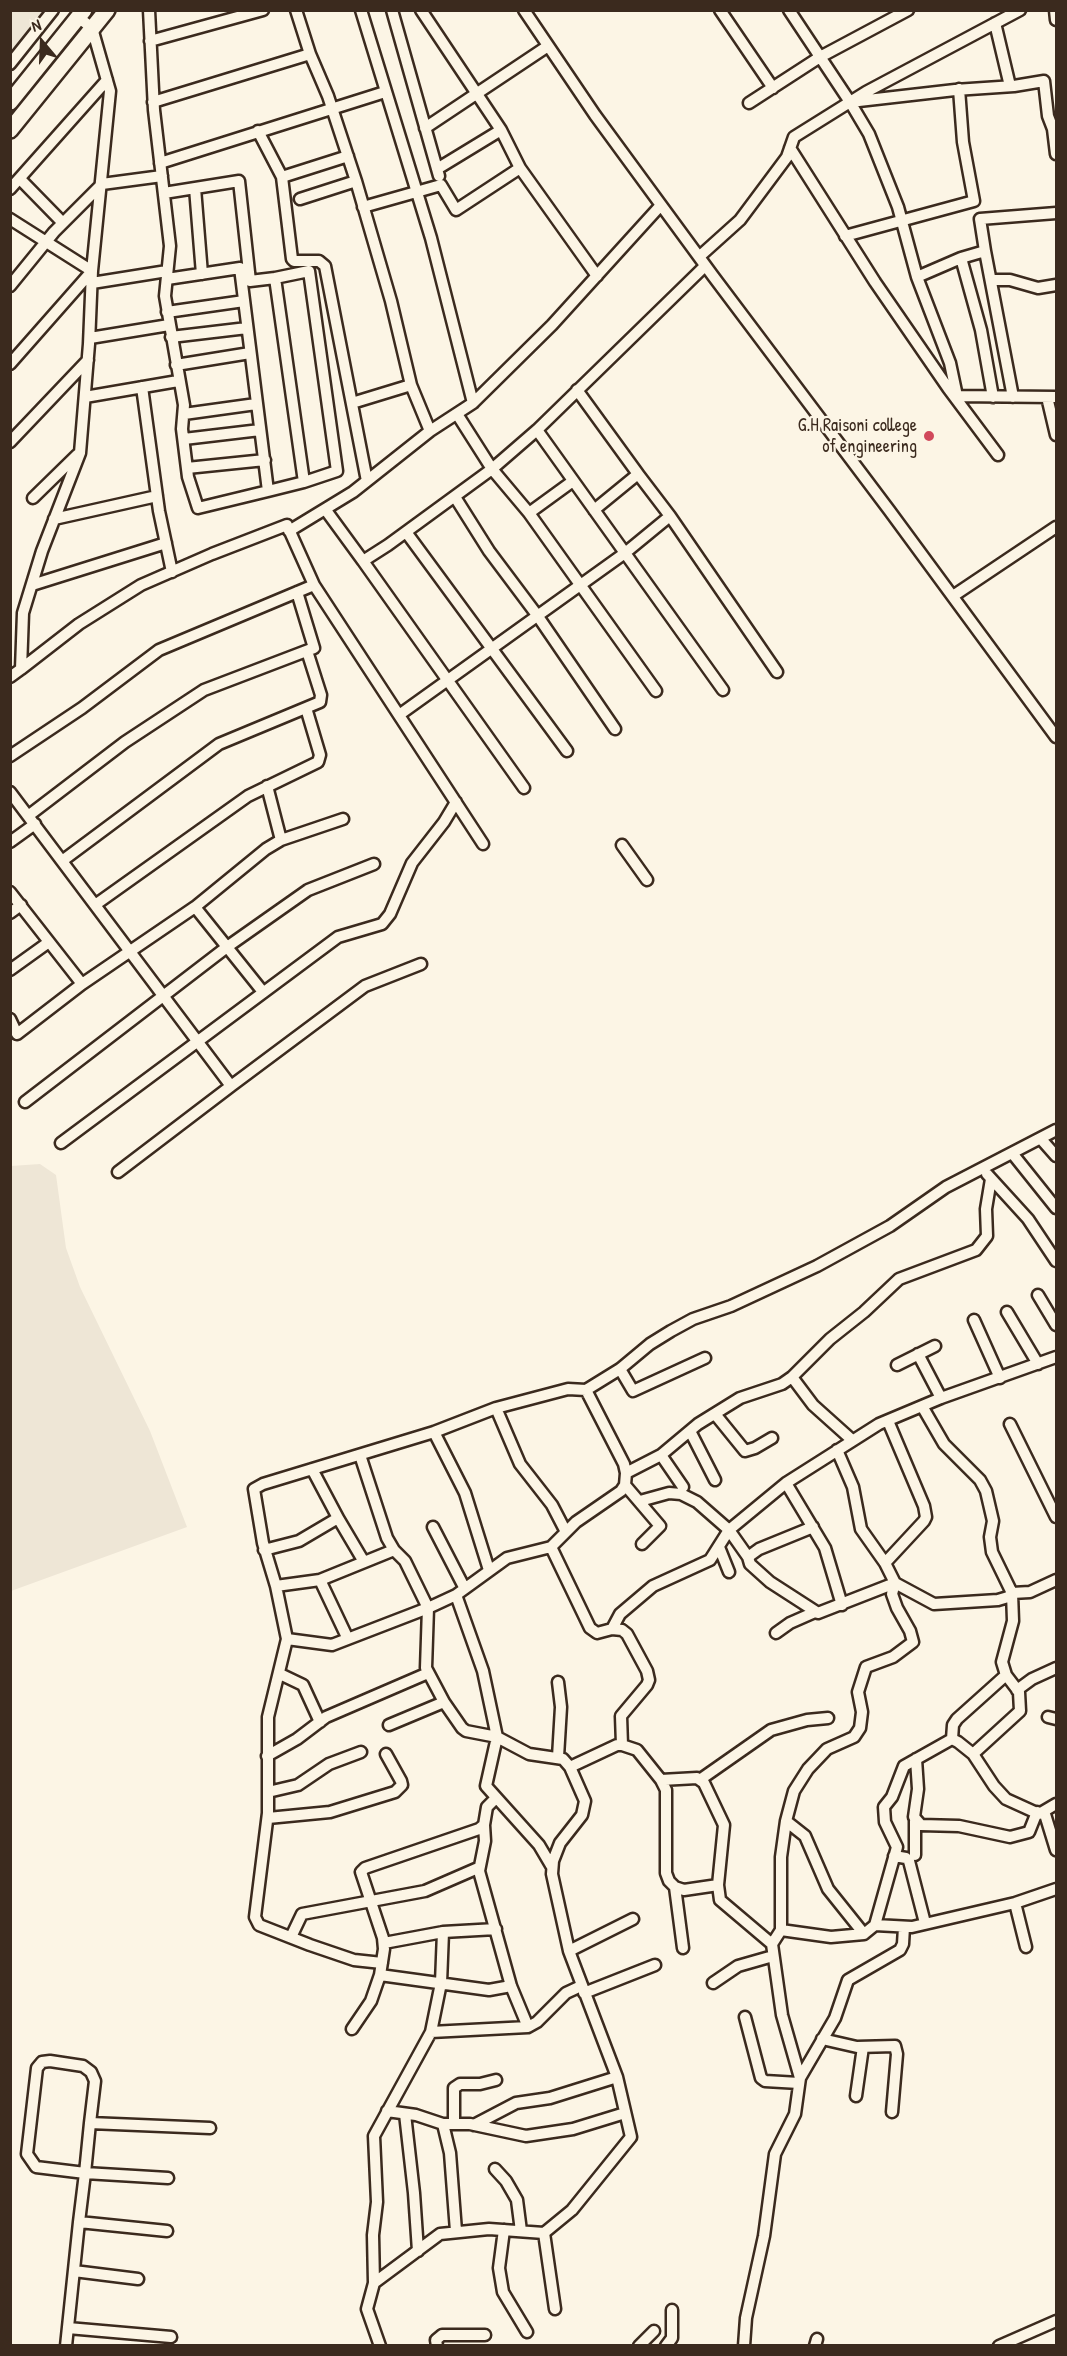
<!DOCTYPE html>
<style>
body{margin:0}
#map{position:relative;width:1067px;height:2356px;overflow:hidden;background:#fcf5e5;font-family:"Patrick Hand",sans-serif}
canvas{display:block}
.frame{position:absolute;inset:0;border:12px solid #3b2a1e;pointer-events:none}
.north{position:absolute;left:12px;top:12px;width:60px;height:60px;-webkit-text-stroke:4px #fcf5e5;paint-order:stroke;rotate:341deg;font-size:16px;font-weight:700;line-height:24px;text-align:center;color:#3b2a1e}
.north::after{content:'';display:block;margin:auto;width:21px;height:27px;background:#3b2a1e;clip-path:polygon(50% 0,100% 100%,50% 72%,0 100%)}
</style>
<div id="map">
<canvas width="1067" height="2356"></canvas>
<div class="frame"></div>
<div class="north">N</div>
</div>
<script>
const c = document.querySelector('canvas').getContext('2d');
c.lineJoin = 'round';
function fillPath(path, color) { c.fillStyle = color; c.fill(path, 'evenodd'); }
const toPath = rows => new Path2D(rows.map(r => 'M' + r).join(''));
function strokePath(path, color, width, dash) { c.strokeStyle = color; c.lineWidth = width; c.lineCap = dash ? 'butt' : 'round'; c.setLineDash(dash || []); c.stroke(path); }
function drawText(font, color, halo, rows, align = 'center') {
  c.font = font + ' "Patrick Hand",sans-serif'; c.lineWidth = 4.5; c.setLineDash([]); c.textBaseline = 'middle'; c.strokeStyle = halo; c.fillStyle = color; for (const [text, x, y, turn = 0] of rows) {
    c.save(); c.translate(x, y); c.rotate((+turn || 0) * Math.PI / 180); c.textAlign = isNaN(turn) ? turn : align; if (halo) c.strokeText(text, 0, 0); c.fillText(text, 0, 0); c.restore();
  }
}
fillPath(toPath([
 [11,11,54,11,11,63],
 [40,1164,56,1175,66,1248,80,1287,150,1431,187,1527,11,1591,11,1166]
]), '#eee6d6');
const minor = toPath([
 [149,10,154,110,170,246,165,296,184,405,182,429,188,477,198,508,268,491,240,268,167,279],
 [361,10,431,238,473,403,430,431],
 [392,10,439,176],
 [421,10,501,130],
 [524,10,595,115,713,276,889,510,1056,737],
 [720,10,773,88],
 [789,10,850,102,955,90,1014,86,1044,81,1048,116,1053,129,1056,154],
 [1055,10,1056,20],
 [995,23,1010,86],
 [150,41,263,10],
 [10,64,53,10],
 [153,102,310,54],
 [850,102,869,134,898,207,917,277,961,258,981,330,993,397],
 [749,103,820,57,908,10],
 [425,128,548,46],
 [258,131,282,177,292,259,294,261,319,261,325,266,367,481],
 [790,148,875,282,948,388,998,455],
 [160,163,385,92],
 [520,168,597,276],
 [282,177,348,156],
 [20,179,63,223],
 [195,188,202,274],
 [10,189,107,80],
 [164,193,239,181,250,281,275,278,304,482,337,471,309,271,275,278],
 [300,199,356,181],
 [363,207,441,185,456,210,520,168,501,130,437,169],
 [10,219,92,271,10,364],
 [845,236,974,201,963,142,959,89],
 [985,251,1013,397],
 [700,256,740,220,787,157,794,137,866,92,1020,10],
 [961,258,985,251,980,219,1056,213],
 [917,277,950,363,957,396],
 [991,280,1010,280,1038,288,1056,285],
 [92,283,167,271],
 [10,286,54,232,102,184,162,176],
 [167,312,244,301],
 [171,337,247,328],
 [90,338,169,325],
 [176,365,250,353],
 [142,387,159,511,172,572],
 [577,390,638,474],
 [954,396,1056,397],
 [85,397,178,381],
 [1047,397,1056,435],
 [352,403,411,385],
 [473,403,552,325,661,205],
 [184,414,256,404],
 [457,414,492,469,529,513,656,691],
 [537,430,723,690],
 [184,439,260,430],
 [10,442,88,360],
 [187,468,265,460],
 [268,491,304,482],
 [455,497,489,551,537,615,615,729],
 [33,498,77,455],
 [325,509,363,561,388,545,492,469,537,430,705,266],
 [594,510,638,474,670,516],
 [529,513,573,481],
 [54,519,157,496],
 [289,531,353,492,430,431,411,385,391,301,356,181,328,96,310,54,296,10],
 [406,532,567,751],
 [363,561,524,788],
 [32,585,166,543],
 [314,585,483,844],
 [953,596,1056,527],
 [10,677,21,669,23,613,42,551,80,453,89,344,92,271,110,91,92,28,78,17],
 [399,715,625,553,670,516,777,672],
 [10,756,82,708,159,650,314,585,287,525,212,554,141,585,79,624,21,669],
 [267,786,281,840],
 [10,792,231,1086,365,986,421,964],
 [28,816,125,742,204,690,314,648,297,592],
 [10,842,35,824],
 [622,845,647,880],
 [62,861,219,744,320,702,321,695,307,651],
 [10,892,82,984],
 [95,905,248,796,318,762,320,755,306,708],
 [195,907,263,992],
 [10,913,21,905],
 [10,970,49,942],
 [10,1019,17,1034,82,984,195,907,266,849,281,840,343,819],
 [25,1102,227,947,308,890,374,864],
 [1041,1139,1056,1156],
 [61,1143,338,937,382,924,390,914,412,863,444,822,456,802],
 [1012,1153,1056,1208],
 [118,1172,231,1086],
 [987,1174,1028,1219,1056,1261],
 [1038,1295,1056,1325],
 [1007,1312,1038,1364],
 [974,1320,1000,1378],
 [918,1354,941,1398],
 [897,1365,935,1346],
 [620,1369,633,1391,705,1358],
 [792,1377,813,1405,852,1440],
 [496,1408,520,1464,552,1505,566,1532],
 [715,1414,745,1451,755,1448,772,1438],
 [1010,1424,1056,1517],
 [690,1431,715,1480],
 [434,1432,465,1493,489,1570],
 [837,1450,853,1487,861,1529,885,1563,895,1583,934,1604,998,1600,1008,1597,1012,1593,992,1552,990,1537,993,1521,986,1491,980,1480,944,1444,922,1406],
 [661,1455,683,1487],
 [626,1473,661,1455,698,1424,740,1398,782,1384,792,1377,830,1339,864,1312,899,1279,976,1250,987,1236,986,1209,991,1179],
 [786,1483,825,1548,842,1605],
 [625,1485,660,1526,642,1544],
 [640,1501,669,1493,681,1494,697,1502,729,1530,786,1483,879,1424,941,1398,1056,1357],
 [338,1518,364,1562],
 [433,1527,464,1587],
 [813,1527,759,1549,748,1557,750,1564,770,1582,818,1613,895,1583],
 [551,1547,590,1628,597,1633,612,1629,622,1630,627,1634,647,1671,649,1680,647,1685,621,1716,622,1745],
 [719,1547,729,1572],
 [264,1550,299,1541,338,1518,312,1469],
 [885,1563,924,1521,926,1517,924,1506,888,1421],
 [320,1580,347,1637],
 [276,1586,320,1580,394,1550],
 [456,1595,483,1671,497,1737,486,1786,539,1845,552,1867],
 [612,1629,620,1614,653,1586,710,1560,729,1530,748,1557],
 [776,1633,790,1623,815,1612],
 [287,1639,332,1645,428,1608,405,1561,394,1550,387,1538,360,1455],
 [280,1674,303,1685,320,1722],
 [558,1682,561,1707,558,1757],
 [1017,1690,1032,1679,1056,1668],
 [1048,1717,1056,1719],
 [389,1725,444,1702],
 [952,1739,953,1725,957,1719,1006,1675],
 [973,1754,994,1786,1006,1799,1039,1814,1056,1804],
 [267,1756,297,1739,326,1717,428,1673],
 [916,1759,918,1789,914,1817,921,1825,959,1826,1010,1837,1029,1832,1037,1812],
 [570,1767,617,1745,622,1745,637,1750,661,1780,666,1790,666,1873,669,1881,675,1887,684,1890,718,1885],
 [701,1779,771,1730,807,1720,828,1718],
 [661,1780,697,1778,704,1783,724,1825,718,1885,720,1900,772,1944],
 [268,1792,298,1785,329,1764,361,1752],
 [1044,1811,1056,1850],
 [268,1818,330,1812,395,1792,402,1785,401,1781,386,1754],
 [786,1821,805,1836,828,1889,864,1934],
 [484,1825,485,1841,479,1871,511,1986,528,2027],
 [915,1855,915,1821],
 [894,1856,906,1858,909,1861,925,1923],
 [675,1887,683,1948],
 [1015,1903,1026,1947],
 [875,1925,897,1847,885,1822,884,1807,892,1797,904,1766,952,1739,958,1742,973,1754,1020,1711,1019,1692,1006,1675,1002,1662,1013,1621,1012,1593,1030,1592,1056,1580],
 [781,1930,831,1937,864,1934,875,1925,912,1927,1015,1903,1056,1889],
 [291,1937,302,1914,425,1891,478,1868],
 [384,1943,443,1932,496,1929],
 [569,1951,633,1919],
 [382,1963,354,1960,310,1945,259,1925,255,1917,268,1813,268,1717,287,1639,276,1586,263,1543,254,1489,263,1484,434,1432,496,1408,568,1389,586,1390,620,1369,650,1344,671,1331,693,1319,731,1306,817,1266,890,1226,946,1187,1056,1130],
 [380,1975,489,1990,511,1986],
 [713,1983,738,1966,773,1956],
 [584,1993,655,1965],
 [745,2017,761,2078,765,2081,799,2083],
 [352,2029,371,2001,380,1975,384,1949,383,1938,361,1872,365,1868,479,1829,484,1825,487,1807,496,1798],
 [431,2032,528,2027,537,2022,566,1993,581,1986],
 [822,2039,857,2047,895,2046,897,2054,892,2112],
 [800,2078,835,2018,848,1980,900,1950,903,1944,904,1927],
 [856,2096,863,2047],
 [387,2111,416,2115,443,2124,470,2124,526,2136,573,2129,625,2113],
 [405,2114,414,2193,418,2251],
 [90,2123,210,2128],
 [443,2124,450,2153,456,2231],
 [454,2124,454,2088,460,2084,480,2084,496,2080],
 [474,2125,516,2103,550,2098,617,2077],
 [495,2169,506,2181,517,2200,521,2231],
 [79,2222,167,2231],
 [504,2230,499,2268,503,2292,527,2332],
 [544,2233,555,2309],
 [74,2271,138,2279],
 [374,2283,373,2235,377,2202,374,2136,431,2032,441,1983,443,1932],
 [68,2328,171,2337],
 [66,2346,79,2222,85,2173,90,2123,95,2081,91,2072,83,2066,50,2061,42,2062,37,2068,27,2154,36,2167,85,2173,168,2178],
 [380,2346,367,2309,374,2283,440,2234,489,2229,544,2233,572,2210,631,2137,617,2077,569,1951,552,1874,553,1861,560,1843,582,1815,585,1801,570,1767,563,1759,529,1754,497,1737,466,1731,462,1728,444,1702,426,1668,428,1608,456,1595,507,1558,551,1547,576,1522,621,1491,625,1485,626,1473,624,1464,586,1390],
 [437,2346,436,2340,442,2335,485,2335],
 [639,2346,654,2331],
 [666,2346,672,2338,672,2310],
 [744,2346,746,2318,764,2236,775,2154,795,2114,800,2078,782,2015,772,1944,781,1930,781,1857,786,1821,794,1791,808,1769,827,1749,854,1737,860,1728,862,1712,858,1692,866,1667,893,1657,913,1642,910,1631,897,1608,892,1594,895,1583],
 [815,2346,817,2339],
 [999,2346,1056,2321]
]);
const highway = toPath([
 [10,102,84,10],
 [10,130,107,10]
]);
strokePath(minor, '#3b2a1e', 15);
strokePath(highway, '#3b2a1e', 20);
strokePath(minor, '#fcf5e5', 10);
strokePath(highway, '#fcf5e5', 15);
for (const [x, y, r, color] of [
 [929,436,6,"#d1495b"]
]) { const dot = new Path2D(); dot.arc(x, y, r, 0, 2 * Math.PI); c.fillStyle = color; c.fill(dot); strokePath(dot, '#fcf5e5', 2); }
drawText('18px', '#3b2a1e', '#fcf5e5', [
 ["G.H Raisoni college",917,426],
 ["of engineering",917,447]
], 'right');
</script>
